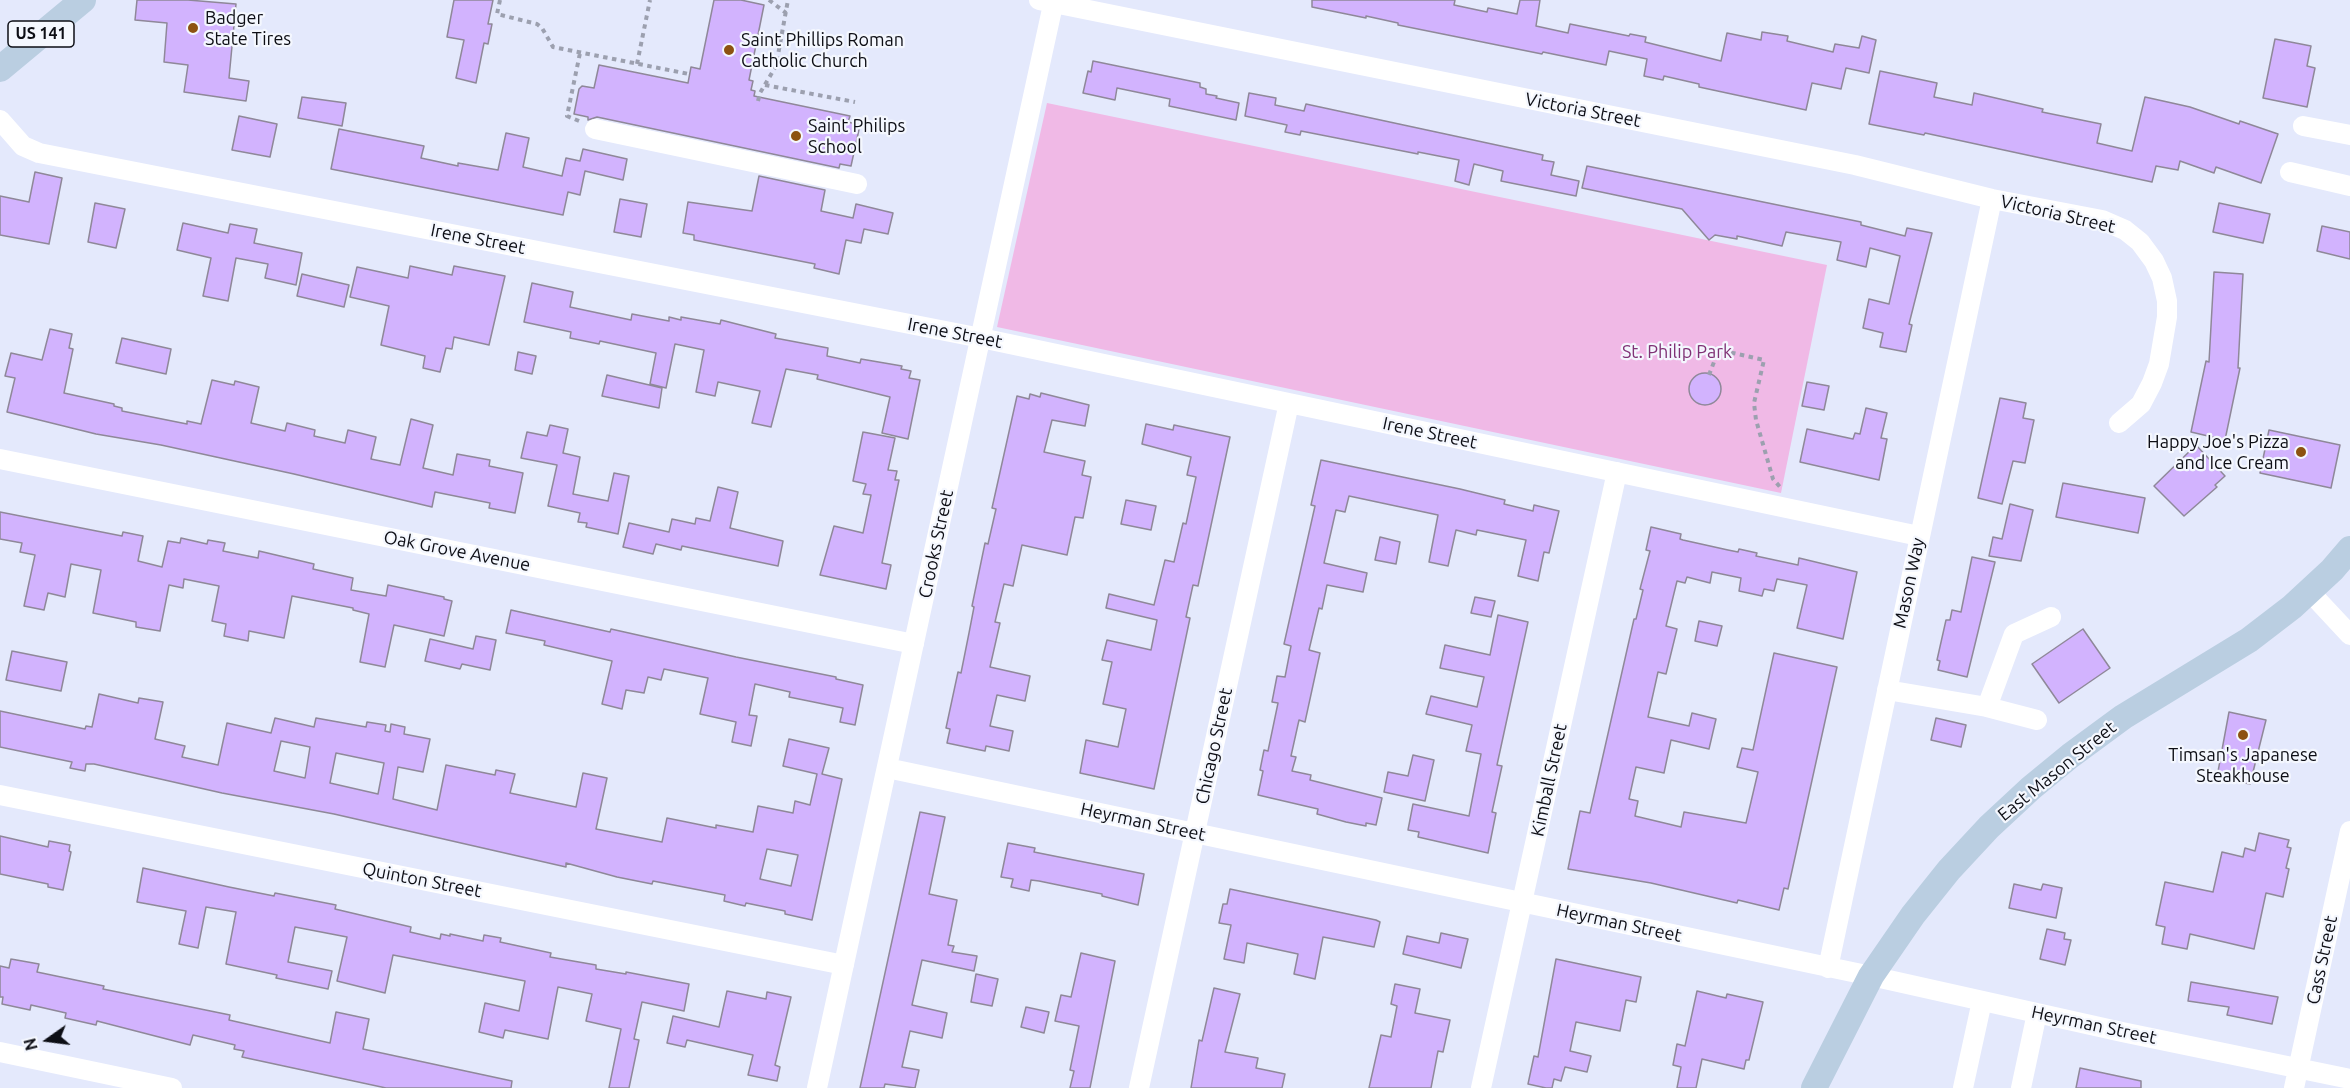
<!DOCTYPE html>
<style>
body{margin:0}
#map{position:relative;width:2350px;height:1088px;overflow:hidden;background:#e4e9fc;font-family:Ubuntu,sans-serif}
canvas{display:block}
.north{position:absolute;left:18px;top:1010px;width:60px;height:60px;-webkit-text-stroke:4px #f4f7fe;paint-order:stroke;rotate:256deg;font-size:16px;font-weight:700;line-height:24px;text-align:center;color:#0d0e15}
.north::after{content:'';display:block;margin:auto;width:21px;height:27px;background:#0d0e15;clip-path:polygon(50% 0,100% 100%,50% 72%,0 100%)}
</style>
<div id="map">
<canvas width="2350" height="1088"></canvas>
<div class="north">N</div>
</div>
<script>
const c = document.querySelector('canvas').getContext('2d');
c.lineJoin = 'round';
function fillPath(path, color) { c.fillStyle = color; c.fill(path, 'evenodd'); }
const toPath = rows => new Path2D(rows.map(r => 'M' + r).join(''));
function strokePath(path, color, width, dash) { c.strokeStyle = color; c.lineWidth = width; c.lineCap = dash ? 'butt' : 'round'; c.setLineDash(dash || []); c.stroke(path); }
function drawText(font, color, halo, rows, align = 'center') {
  c.font = font + ' Ubuntu,sans-serif'; c.lineWidth = 4.5; c.setLineDash([]); c.textBaseline = 'middle'; c.strokeStyle = halo; c.fillStyle = color; for (const [text, x, y, turn = 0] of rows) {
    c.save(); c.translate(x, y); c.rotate((+turn || 0) * Math.PI / 180); c.textAlign = isNaN(turn) ? turn : align; if (halo) c.strokeText(text, 0, 0); c.fillText(text, 0, 0); c.restore();
  }
}
fillPath(toPath([
 [1047,103,1827,265,1781,493,997,327]
]), '#f0b9e6');
const building = toPath([
 [137,0,188,0,236,4,229,78,249,81,246,101,184,92,188,65,164,62,167,23,135,20,137,0],
 [454,0,493,0,488,24,492,24,488,44,484,43,476,83,456,78,464,40,447,37,454,0],
 [714,0,741,0,764,5,749,80,753,81,751,90,755,91,754,96,850,116,848,122,860,125,851,166,840,164,839,168,597,117,588,120,588,117,574,114,579,89,582,86,594,88,599,65,688,83,691,67,700,69,714,0],
 [1312,0,1455,0,1454,5,1487,12,1488,8,1517,14,1520,0,1540,0,1536,26,1568,33,1570,24,1629,36,1630,34,1646,37,1645,42,1721,61,1727,33,1761,40,1762,32,1788,36,1787,41,1833,52,1835,44,1859,48,1862,36,1876,40,1869,73,1846,68,1841,89,1812,83,1806,110,1699,87,1699,84,1664,76,1663,80,1644,76,1647,59,1609,51,1606,65,1543,52,1542,54,1398,25,1398,23,1366,16,1366,18,1312,7,1312,0],
 [2275,39,2311,46,2307,66,2315,68,2307,107,2263,98,2275,39],
 [1093,61,1200,83,1200,87,1206,89,1206,94,1217,96,1216,98,1239,103,1236,120,1169,106,1170,99,1117,88,1115,100,1083,93,1088,71,1091,72,1093,61],
 [1880,71,1937,83,1934,97,1972,105,1974,93,2043,109,2042,112,2101,124,2097,143,2132,151,2145,97,2190,107,2239,124,2240,121,2278,134,2261,183,2216,167,2214,173,2180,161,2178,170,2156,166,2152,182,1925,133,1924,135,1869,124,1880,71],
 [1249,93,1276,98,1275,105,1304,111,1306,104,1543,155,1542,160,1554,162,1551,175,1579,181,1576,196,1501,181,1503,171,1474,164,1469,185,1455,181,1459,160,1418,152,1418,154,1301,131,1300,135,1285,132,1287,125,1245,116,1249,93],
 [302,97,346,103,342,126,298,118,302,97],
 [239,116,277,124,270,157,232,150,239,116],
 [339,129,424,146,421,158,458,166,458,163,498,170,506,133,529,138,523,167,562,176,566,158,580,161,583,149,627,159,623,180,585,171,580,195,568,192,563,215,331,169,339,129],
 [1587,166,1861,222,1861,225,1905,236,1907,228,1932,233,1909,324,1912,325,1906,352,1880,347,1883,333,1863,328,1869,299,1889,304,1900,256,1870,248,1866,267,1837,260,1841,242,1786,232,1782,246,1737,236,1737,239,1715,235,1709,240,1682,209,1582,188,1587,166],
 [35,172,62,178,49,244,0,235,0,196,29,202,35,172],
 [759,176,825,190,821,211,853,218,856,204,893,213,888,234,864,229,861,243,846,240,839,274,814,268,815,264,694,240,694,235,683,233,688,202,752,211,759,176],
 [620,199,647,204,641,237,614,232,620,199],
 [95,203,125,209,116,248,88,242,95,203],
 [2219,203,2270,214,2263,243,2213,232,2219,203],
 [183,223,228,233,230,224,257,229,254,243,302,253,296,285,265,278,268,264,236,258,228,301,203,296,211,258,177,250,183,223],
 [2322,226,2350,232,2350,259,2317,251,2322,226],
 [410,266,452,275,454,266,505,276,489,345,454,337,452,349,446,348,440,372,423,368,425,356,381,345,389,306,350,297,357,267,408,278,410,266],
 [2214,272,2243,274,2238,368,2240,368,2225,440,2191,432,2206,361,2209,362,2214,272],
 [302,274,349,285,344,307,297,296,302,274],
 [532,283,573,292,570,307,631,320,632,314,669,321,669,317,681,320,681,317,720,324,721,320,776,334,775,338,828,348,827,356,860,363,861,359,902,366,901,369,911,371,909,378,920,380,908,439,882,433,890,397,817,379,818,375,786,369,771,427,752,423,760,391,718,382,715,396,696,392,704,350,675,344,666,388,650,384,656,353,600,341,599,344,570,338,571,332,524,322,532,283],
 [50,329,72,334,69,348,73,349,64,393,114,404,114,406,122,408,122,411,187,424,187,421,201,424,212,380,234,385,235,381,259,387,251,423,285,431,287,423,315,430,314,436,345,443,348,430,376,437,371,459,400,465,411,419,433,425,423,468,453,475,457,454,490,460,489,466,523,473,515,513,489,508,490,503,435,492,432,507,294,474,161,445,96,434,7,412,15,378,5,376,11,353,42,360,50,329],
 [122,338,171,349,166,374,116,363,122,338],
 [518,352,536,356,532,374,515,370,518,352],
 '1689 389a16 16 0 1 1 32 0a16 16 0 1 1-32 0Z',
 [607,375,662,388,659,408,602,396,607,375],
 [1807,382,1829,386,1824,410,1802,406,1807,382],
 [1041,393,1089,405,1085,426,1052,420,1044,452,1085,461,1082,475,1091,477,1083,518,1075,517,1067,555,1022,545,1013,586,1004,584,995,622,1000,623,990,667,1030,676,1025,701,997,695,990,726,1013,731,1009,751,986,746,985,751,947,743,950,729,946,728,958,672,961,673,969,633,974,607,972,606,985,543,988,544,996,509,992,508,1017,396,1029,399,1030,394,1040,397,1041,393],
 [2000,398,2026,403,2023,418,2034,420,2025,463,2013,461,2002,504,1978,498,2000,398],
 [1866,408,1887,413,1881,438,1887,439,1879,480,1800,462,1807,429,1853,439,1855,433,1860,434,1866,408],
 [1146,424,1173,430,1174,425,1230,437,1198,586,1193,585,1186,617,1190,618,1154,789,1080,773,1086,740,1118,747,1126,709,1103,704,1112,662,1102,660,1107,640,1151,650,1157,620,1106,608,1109,594,1154,605,1165,560,1174,562,1183,523,1186,524,1196,477,1187,475,1191,457,1142,444,1146,424],
 [550,425,568,429,563,453,580,457,573,494,608,501,614,473,629,476,618,534,586,527,587,523,578,522,580,513,548,506,557,465,521,458,527,432,547,436,550,425],
 [2269,430,2340,445,2331,488,2260,473,2269,430],
 [863,432,895,438,888,470,897,471,895,480,899,480,882,563,891,565,886,589,820,575,834,526,863,533,871,495,863,494,866,484,853,481,863,432],
 [2196,445,2225,476,2215,485,2217,487,2184,516,2154,486,2196,445],
 [1321,460,1460,489,1505,500,1504,504,1533,511,1534,505,1559,511,1549,553,1544,552,1538,581,1518,576,1526,540,1477,530,1476,535,1456,530,1448,566,1429,562,1438,515,1349,496,1345,512,1336,510,1324,563,1367,573,1363,592,1327,585,1322,609,1319,608,1309,650,1320,653,1305,722,1299,720,1291,756,1296,757,1292,771,1311,775,1310,780,1382,798,1376,825,1366,823,1366,826,1346,822,1317,814,1318,809,1258,795,1263,771,1260,770,1264,750,1268,751,1278,703,1272,702,1277,676,1285,677,1291,646,1284,644,1315,506,1311,505,1321,460],
 [2063,483,2145,498,2138,533,2056,517,2063,483],
 [718,487,738,492,730,528,783,541,778,566,682,546,681,550,656,544,653,554,623,547,629,523,669,532,672,519,695,524,696,518,710,521,718,487],
 [1126,500,1156,506,1151,530,1121,524,1126,500],
 [2010,504,2033,510,2021,561,1989,556,1993,537,2002,539,2010,504],
 [0,512,122,536,123,532,143,536,138,561,162,567,168,541,180,543,181,538,207,544,208,540,225,543,223,551,258,558,259,551,314,564,313,569,353,578,351,590,386,596,388,585,444,597,444,599,452,601,444,636,394,625,385,667,360,662,369,614,353,610,353,608,292,596,284,638,249,631,248,641,224,636,226,624,212,621,219,586,184,579,183,588,169,585,160,631,136,627,136,622,93,613,101,570,71,564,65,597,48,593,44,610,24,606,35,555,20,552,22,543,0,539,0,512],
 [1651,527,1681,534,1680,539,1683,540,1728,550,1738,552,1739,549,1757,553,1756,556,1798,565,1799,558,1857,572,1843,639,1797,628,1807,585,1777,579,1774,591,1764,589,1762,596,1739,591,1741,578,1712,572,1710,583,1687,577,1685,583,1677,581,1666,626,1677,629,1666,674,1658,672,1648,717,1689,726,1692,713,1716,719,1709,749,1671,740,1664,773,1636,767,1629,799,1638,801,1635,816,1681,827,1684,812,1746,823,1758,772,1737,767,1742,748,1753,750,1774,653,1837,667,1788,889,1784,888,1779,910,1738,900,1737,903,1651,883,1568,869,1580,811,1590,813,1634,619,1636,619,1643,590,1640,589,1650,551,1646,550,1651,527],
 [1380,537,1400,542,1396,564,1375,560,1380,537],
 [1972,557,1995,562,1967,677,1938,670,1940,661,1937,660,1946,620,1950,620,1952,610,1961,612,1972,557],
 [1475,597,1495,601,1491,617,1471,613,1475,597],
 [511,610,610,632,611,629,736,657,836,677,836,679,863,685,855,725,840,722,843,708,789,697,790,692,755,684,749,715,757,716,751,746,732,742,736,722,700,714,708,678,664,669,661,680,648,677,644,693,626,690,622,709,602,704,612,661,544,645,545,641,506,633,511,610],
 [1498,615,1528,622,1497,765,1502,766,1492,812,1496,813,1488,853,1418,837,1419,832,1408,830,1413,804,1469,816,1481,754,1466,751,1472,725,1426,714,1431,696,1477,707,1484,677,1440,668,1445,645,1490,655,1498,615],
 [1699,621,1722,626,1717,646,1695,641,1699,621],
 [2083,629,2110,668,2059,703,2032,664,2083,629],
 [476,636,496,640,490,670,462,664,460,669,425,661,430,639,473,649,476,636],
 [12,651,67,662,61,691,6,680,12,651],
 [99,694,138,703,139,698,163,702,155,739,185,746,182,757,218,765,227,723,271,733,275,718,314,727,316,718,366,727,367,722,386,725,385,731,390,732,391,724,405,727,404,734,430,739,423,772,398,767,393,799,437,810,446,765,495,775,496,770,515,774,510,793,576,807,583,773,607,778,596,829,662,842,667,818,716,828,716,825,753,832,758,806,793,813,795,801,810,805,817,774,783,766,789,739,829,748,822,774,842,779,812,920,785,914,785,911,746,903,745,906,724,901,725,895,653,881,652,884,617,877,566,863,566,867,334,814,222,793,94,764,86,764,85,771,70,768,72,762,0,747,0,711,85,729,86,726,92,727,99,694],
 [281,741,310,747,305,778,274,771,281,741],
 [336,753,384,763,378,794,330,783,336,753],
 [767,849,798,855,791,886,760,879,767,849],
 [2229,712,2266,720,2250,784,2217,777,2229,712],
 [1936,718,1966,725,1961,747,1931,740,1936,718],
 [1413,755,1434,760,1425,801,1384,792,1388,772,1408,776,1413,755],
 [920,812,945,817,929,894,957,900,948,945,954,946,952,952,977,956,974,971,922,960,912,1005,947,1013,942,1038,910,1031,902,1067,919,1070,915,1088,885,1084,884,1088,860,1088,920,812],
 [2259,833,2289,840,2287,847,2291,848,2286,868,2289,869,2283,897,2266,893,2254,949,2190,934,2187,949,2162,944,2165,927,2156,925,2165,882,2213,892,2222,852,2243,857,2245,848,2255,851,2259,833],
 [0,836,48,847,49,841,70,845,69,851,71,852,63,890,48,887,48,884,0,874,0,836],
 [1008,843,1035,848,1034,852,1144,874,1138,905,1102,896,1102,894,1039,881,1031,880,1029,891,1011,887,1013,879,1001,877,1008,843],
 [143,868,229,887,274,896,275,893,336,905,335,909,411,927,410,932,440,939,441,934,450,936,450,934,483,941,484,935,501,938,500,942,551,953,550,957,596,965,596,969,626,974,626,972,689,984,684,1011,642,1002,634,1039,639,1040,629,1088,609,1088,621,1029,586,1021,592,994,558,987,548,1039,505,1030,503,1038,479,1032,485,1003,519,1011,525,981,393,955,385,993,337,981,347,937,295,927,288,962,332,971,328,989,276,978,277,975,226,964,236,912,206,907,198,948,179,944,186,911,137,902,143,868],
 [2014,884,2041,890,2043,884,2062,888,2056,918,2009,908,2014,884],
 [1230,889,1376,920,1380,922,1374,947,1323,937,1315,979,1294,974,1298,954,1247,943,1244,963,1224,959,1231,925,1219,923,1223,904,1227,904,1230,889],
 [2047,929,2065,933,2064,939,2071,940,2065,965,2040,959,2047,929],
 [1441,933,1468,939,1461,968,1403,954,1407,936,1439,943,1441,933],
 [1081,953,1115,961,1090,1088,1070,1088,1074,1071,1070,1070,1079,1026,1055,1021,1061,995,1071,997,1081,953],
 [11,959,39,964,37,972,104,986,103,989,230,1015,229,1020,330,1043,336,1012,369,1019,363,1049,512,1081,511,1088,386,1088,242,1057,244,1051,234,1049,235,1045,193,1035,190,1045,97,1021,96,1025,65,1018,66,1013,31,1005,30,1010,2,1004,3,997,0,997,0,966,9,968,11,959],
 [1556,959,1641,977,1636,1002,1626,1000,1620,1031,1576,1022,1570,1051,1591,1056,1587,1072,1565,1067,1561,1081,1554,1079,1552,1088,1546,1088,1528,1084,1534,1056,1538,1057,1556,959],
 [976,974,998,979,992,1006,971,1002,976,974],
 [2191,982,2278,997,2272,1024,2227,1015,2229,1007,2188,1001,2191,982],
 [1395,984,1420,989,1415,1013,1450,1020,1443,1052,1438,1051,1431,1088,1369,1088,1381,1035,1391,1037,1397,1006,1391,1004,1395,984],
 [1214,988,1240,994,1225,1052,1258,1058,1256,1068,1285,1074,1282,1088,1191,1088,1199,1040,1202,1041,1214,988],
 [727,991,766,999,767,992,791,997,775,1065,780,1067,777,1081,748,1075,753,1055,687,1040,685,1047,667,1043,673,1016,719,1027,727,991],
 [1697,991,1726,998,1727,994,1763,1002,1749,1060,1746,1060,1744,1069,1702,1059,1696,1088,1677,1088,1681,1067,1673,1065,1677,1044,1685,1046,1697,991],
 [1026,1007,1049,1012,1044,1033,1021,1027,1026,1007],
 [2080,1068,2141,1081,2141,1088,2076,1088,2080,1068]
]);
fillPath(building, '#d2b3fe');
strokePath(building, '#8f8899', 1.5);
strokePath(toPath([
 [500,0,497,14,537,24,542,28,553,47,689,74],
 [769,0,786,13],
 [637,64,650,0],
 [765,85,855,102],
 [758,101,760,93,776,66,788,0],
 [579,121,567,116,580,53],
 [1709,375,1714,362,1724,351,1764,360,1754,403,1756,420,1773,479,1780,487]
]), '#9ca0af', 4, [4.5, 4.5]);
strokePath(toPath([
 [1039,0,1855,165,1992,199,2102,220,2125,230,2140,242,2154,261,2162,278,2167,301,2167,317,2159,364,2152,383,2141,404,2119,423],
 [0,120,23,146,39,153,981,338,1919,536],
 [2303,126,2350,135],
 [595,129,857,184],
 [2290,172,2350,186],
 [0,459,914,644],
 [2309,591,2350,635],
 [1887,690,1987,707,2037,720],
 [1987,707,2014,634,2051,617],
 [887,768,1871,976,2122,1032,2350,1079],
 [0,795,844,965],
 [1828,968,1992,199],
 [0,1052,172,1088],
 [817,1088,1054,0],
 [1139,1088,1289,403],
 [1481,1088,1617,472],
 [1963,1088,1982,1001],
 [2021,1088,2037,1013],
 [2294,1088,2350,831]
]), '#fff', 20);
strokePath(toPath([
 [0,69,83,0],
 [1814,1088,1871,976,1913,915,1949,870,1989,827,2031,788,2070,756,2123,717,2249,640,2292,607,2332,570,2350,549]
]), '#bacee1', 26);
for (const [x, y, r, color] of [
 [193,28,6,"#8d5211"],
 [729,50,6,"#8d5211"],
 [796,136,6,"#8d5211"],
 [2301,452,6,"#8d5211"],
 [2243,735,6,"#8d5211"]
]) { const dot = new Path2D(); dot.arc(x, y, r, 0, 2 * Math.PI); c.fillStyle = color; c.fill(dot); strokePath(dot, '#f4f7fe', 2); }
for (const [x, y, w] of [
 [41,34,66]
]) { const box = new Path2D(); box.roundRect(x - w / 2, y - 13, w, 26, 4.5); c.fillStyle = '#f4f7fe'; c.fill(box); strokePath(box, '#0d0e15', 1.5); }
drawText('bold 16px', '#0d0e15', null, [
 ["US 141",41,34]
]);
drawText('18px', '#0d0e15', '#f4f7fe', [
 ["Badger",205,18],
 ["State Tires",205,39],
 ["Saint Phillips Roman",741,40],
 ["Catholic Church",741,61],
 ["Saint Philips",808,126],
 ["School",808,147],
 ["Happy Joe's Pizza",2289,442,"right"],
 ["and Ice Cream",2289,463,"right"],
 ["Timsan's Japanese",2243,755,"center"],
 ["Steakhouse",2243,776,"center"]
], 'left');
drawText('18px', '#0d0e15', '#f4f7fe', [
 ["Victoria Street",1583,110,11],
 ["Victoria Street",2058,214,13],
 ["Irene Street",478,239,11],
 ["Irene Street",955,333,11],
 ["Irene Street",1430,433,12],
 ["Crooks Street",936,544,-78],
 ["Oak Grove Avenue",457,551,11],
 ["Mason Way",1909,583,-78],
 ["Chicago Street",1214,746,-78],
 ["East Mason Street",2057,771,-39],
 ["Kimball Street",1549,780,-78],
 ["Heyrman Street",1143,822,12],
 ["Quinton Street",422,880,11],
 ["Heyrman Street",1619,923,12],
 ["Cass Street",2322,960,-78],
 ["Heyrman Street",2094,1025,12]
]);
drawText('18px', '#7f3175', '#f4f7fe', [
 ["St. Philip Park",1677,352]
]);
</script>
